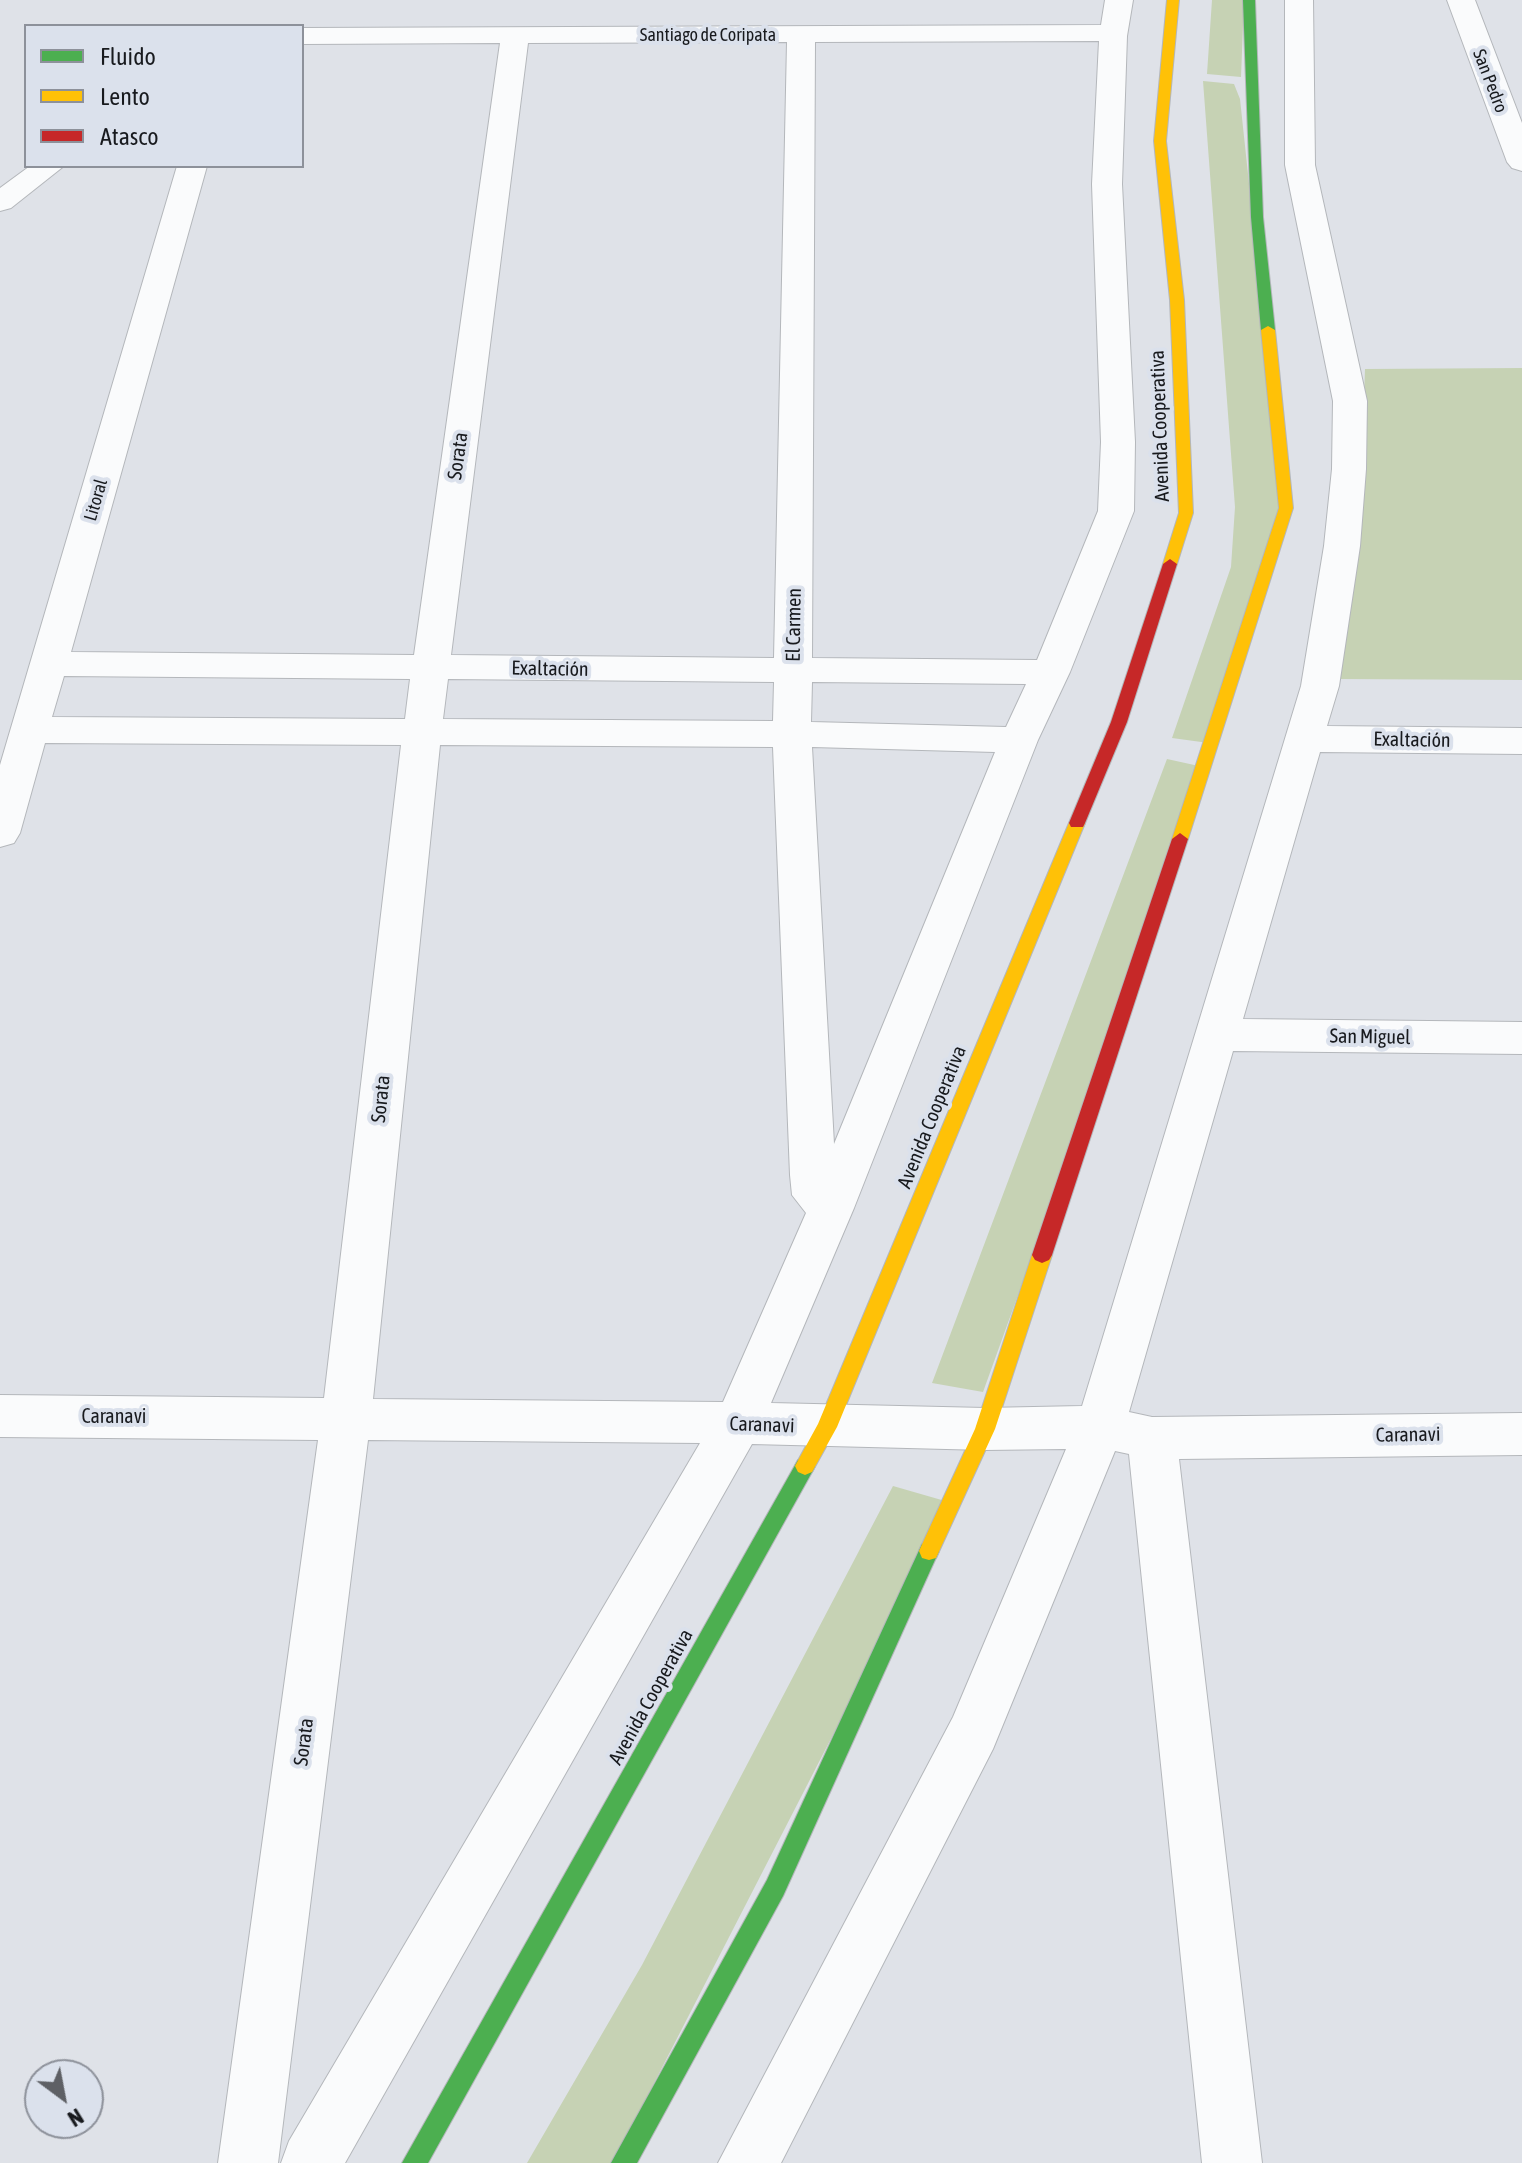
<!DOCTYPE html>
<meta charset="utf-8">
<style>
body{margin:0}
#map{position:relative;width:1522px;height:2163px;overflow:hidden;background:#dfe2e8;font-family:"Asap Condensed",sans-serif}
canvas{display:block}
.legend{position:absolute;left:24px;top:24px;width:280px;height:144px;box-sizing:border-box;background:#dbe1ec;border:2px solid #8d919a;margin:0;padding:10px 14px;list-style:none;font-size:24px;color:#181a1e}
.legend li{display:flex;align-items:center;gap:16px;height:40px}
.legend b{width:40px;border:2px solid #8d919a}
.north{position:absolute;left:24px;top:2059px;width:80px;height:80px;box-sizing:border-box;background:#dbe1ec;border:2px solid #8d919a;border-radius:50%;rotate:148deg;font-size:22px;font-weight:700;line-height:32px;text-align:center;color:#181a1e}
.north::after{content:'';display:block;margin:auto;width:28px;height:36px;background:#5e6065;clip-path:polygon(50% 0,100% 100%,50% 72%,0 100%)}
</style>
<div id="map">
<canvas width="1522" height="2163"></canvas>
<ul class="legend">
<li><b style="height:10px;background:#4caf50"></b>Fluido</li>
<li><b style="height:10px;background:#ffc107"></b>Lento</li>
<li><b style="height:10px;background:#c62828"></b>Atasco</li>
</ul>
<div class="north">N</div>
</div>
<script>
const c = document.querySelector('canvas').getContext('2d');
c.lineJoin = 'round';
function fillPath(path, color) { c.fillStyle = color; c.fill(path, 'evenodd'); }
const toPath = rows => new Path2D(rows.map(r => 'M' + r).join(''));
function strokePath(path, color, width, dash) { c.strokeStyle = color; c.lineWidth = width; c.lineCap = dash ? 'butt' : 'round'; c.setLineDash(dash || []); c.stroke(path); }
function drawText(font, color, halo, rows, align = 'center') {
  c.font = font + ' "Asap Condensed",sans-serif'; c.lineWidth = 8; c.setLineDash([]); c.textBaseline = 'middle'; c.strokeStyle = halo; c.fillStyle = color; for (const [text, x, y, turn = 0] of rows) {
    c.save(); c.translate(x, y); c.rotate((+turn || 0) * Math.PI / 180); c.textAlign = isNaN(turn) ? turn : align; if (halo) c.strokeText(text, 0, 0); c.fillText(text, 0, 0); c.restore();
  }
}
fillPath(toPath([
 [1212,0,1244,0,1241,77,1207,74],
 [1203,81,1234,84,1240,99,1284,512,1216,744,1172,738,1231,567,1235,507],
 [1522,368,1522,680,1338,679,1360,514,1365,369],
 [1167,759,1208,768,983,1392,932,1383],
 [893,1486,952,1503,613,2163,527,2163,642,1965]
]), '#c6d2b4');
const street = toPath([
 [1105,0,1133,0,1127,36,1122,184,1135,442,1134,511,1070,672,1038,740,854,1208,771,1403,985,1408,1082,1406,1301,686,1324,546,1332,469,1333,401,1285,165,1285,0,1313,0,1315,165,1367,401,1366,469,1360,546,1339,686,1327,726,1522,728,1522,754,1320,752,1243,1019,1522,1022,1522,1054,1233,1051,1129,1412,1152,1417,1522,1413,1522,1455,1179,1459,1262,2163,1202,2163,1129,1454,1115,1451,993,1749,781,2163,718,2163,953,1717,1066,1449,985,1450,752,1444,345,2163,281,2163,289,2141,700,1443,368,1440,278,2163,218,2163,318,1440,0,1437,0,1395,324,1398,401,745,45,743,20,833,14,843,0,847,0,765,177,166,207,166,71,652,414,655,500,43,302,44,302,28,1101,25,1105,0],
 [1099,41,1092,184,1101,442,1098,511,1037,660,812,658,815,42,1099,41],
 [787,42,774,658,451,655,528,43,787,42],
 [64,676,410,679,405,719,52,717,64,676],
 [448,679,774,682,773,721,443,719,448,679],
 [812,682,1026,684,1006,727,811,722,812,682],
 [440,745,773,747,790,1175,792,1195,806,1213,723,1402,373,1399,440,745],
 [812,747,995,752,834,1144,812,747],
 [1447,0,1475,0,1522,123,1522,171,1512,168,1507,162,1447,0],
 [30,166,64,166,11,208,0,211,0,188,30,166]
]);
const fast = toPath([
 [1243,0,1255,0,1263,217,1275,330,1268,334,1261,330,1251,217,1243,0],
 [805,1457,812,1460,815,1466,812,1472,428,2163,402,2163,798,1460,805,1457],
 [929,1542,936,1544,939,1551,783,1896,637,2163,611,2163,767,1880,922,1544,929,1542]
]);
const slow = toPath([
 [1167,0,1179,0,1166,141,1184,300,1193,513,1177,564,1170,569,1163,564,1179,513,1170,300,1154,141,1167,0],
 [1268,326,1275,330,1293,508,1188,839,1180,845,1172,839,1279,508,1261,330,1268,326],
 [1077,817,1085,823,837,1427,812,1472,805,1475,798,1472,795,1466,818,1424,1069,823,1077,817],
 [1042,1247,1049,1250,1052,1255,995,1429,936,1558,929,1560,922,1558,919,1551,975,1429,1032,1255,1035,1250,1042,1247]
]);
const jam = toPath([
 [1170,559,1177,564,1127,722,1085,823,1083,827,1071,827,1069,823,1111,722,1163,564,1170,559],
 [1180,833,1188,839,1052,1255,1049,1260,1042,1263,1035,1260,1032,1255,1172,839,1180,833]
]);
strokePath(street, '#b4b7bb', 2);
strokePath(fast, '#b4b7bb', 2);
strokePath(slow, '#b4b7bb', 2);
strokePath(jam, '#b4b7bb', 2);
fillPath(street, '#fafbfc');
fillPath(fast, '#4caf50');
fillPath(slow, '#ffc107');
fillPath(jam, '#c62828');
drawText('18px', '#181a1e', '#dbe1ec', [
 ["Santiago de Coripata",708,35],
 ["San Pedro",1490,81,69],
 ["Litoral",96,500,-74]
]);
drawText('20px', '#181a1e', '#dbe1ec', [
 ["Avenida Cooperativa",1160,426,-92],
 ["Sorata",458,456,-82],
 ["El Carmen",794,625,-89],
 ["Exaltación",550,669,1],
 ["Exaltación",1412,740,1],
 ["San Miguel",1370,1037,1],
 ["Sorata",381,1099,-84],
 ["Avenida Cooperativa",932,1117,-68],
 ["Caranavi",114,1417],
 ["Caranavi",762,1425,2],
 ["Caranavi",1408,1435,-1],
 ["Avenida Cooperativa",651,1697,-61],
 ["Sorata",304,1742,-83]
]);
</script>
